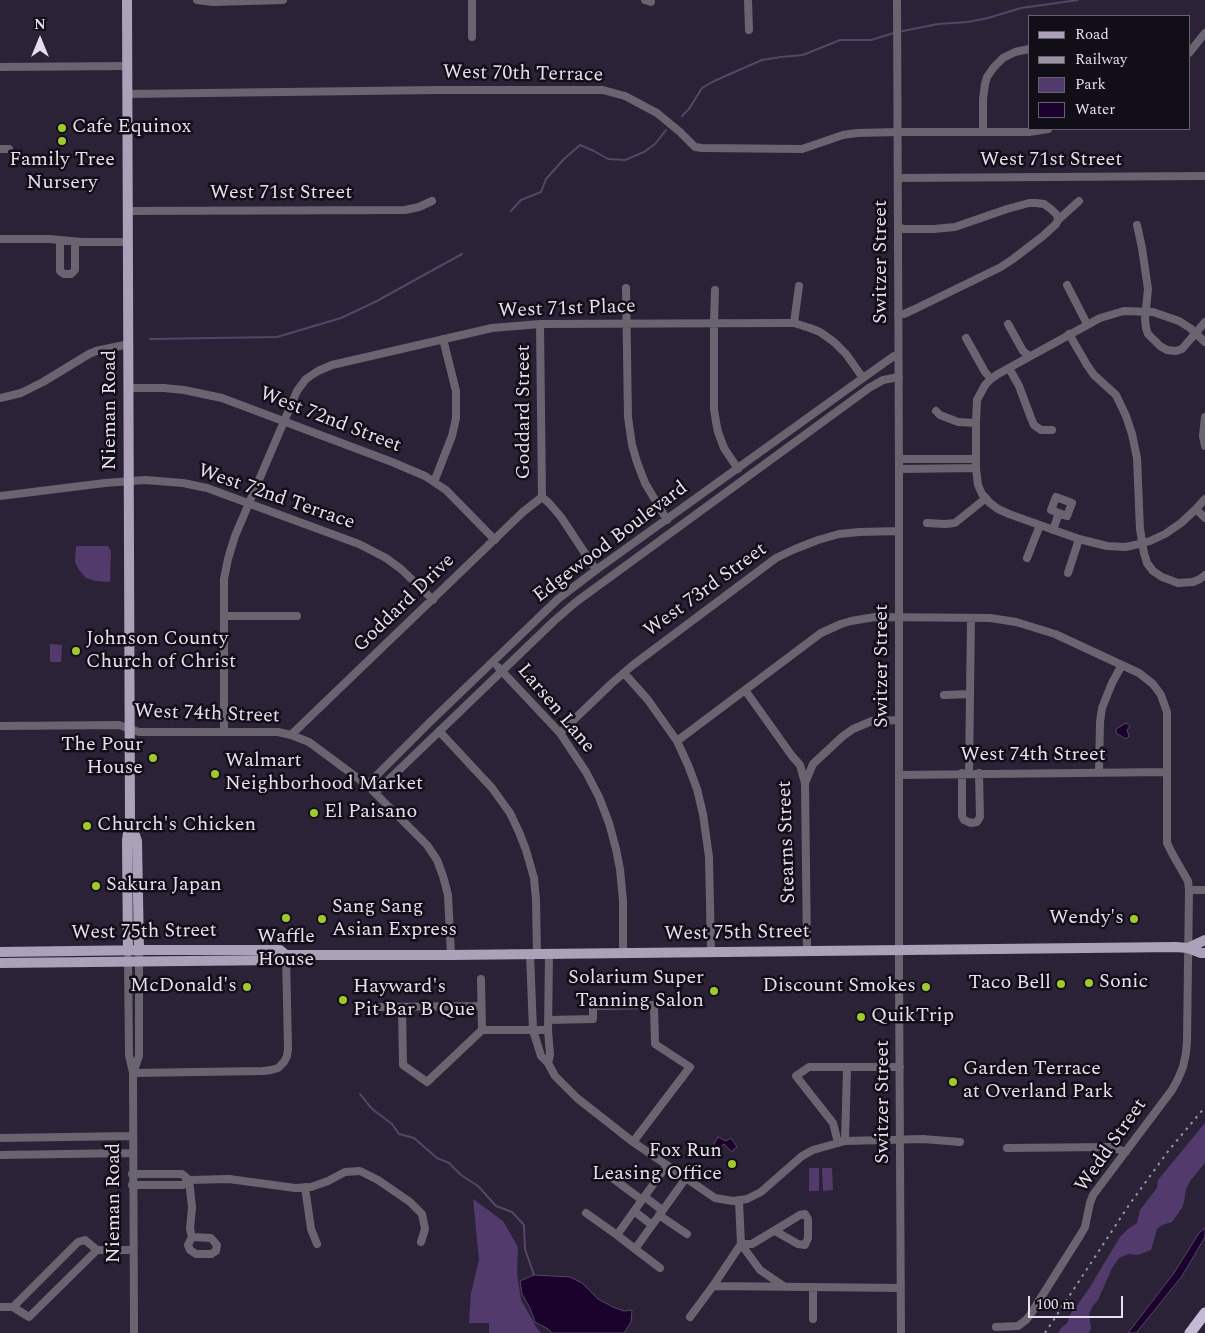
<!DOCTYPE html>
<style>
body{margin:0}
#map{position:relative;width:1205px;height:1333px;overflow:hidden;background:#2c2238;font-family:Spectral,serif}
canvas{display:block}
.legend{position:absolute;left:1028px;top:15px;width:162px;height:115px;box-sizing:border-box;background:#120e18;border:1px solid #66616d;margin:0;padding:6px 9px;list-style:none;font-size:15px;color:#e5deed}
.legend li{display:flex;align-items:center;gap:10px;height:25px}
.legend b{width:25px;border:1px solid #66616d}
.north{position:absolute;left:15px;top:15px;width:50px;height:50px;-webkit-text-stroke:4px #120e18;paint-order:stroke;rotate:0deg;font-size:14px;font-weight:700;line-height:20px;text-align:center;color:#e5deed}
.north::after{content:'';display:block;margin:auto;width:18px;height:22px;background:#e5deed;clip-path:polygon(50% 0,100% 100%,50% 72%,0 100%)}
.scale{position:absolute;left:1028px;top:1296px;width:95px;height:22px;box-sizing:border-box;border:2px solid #e5deed;border-top:0;padding-left:6px;font-size:15px;line-height:18px;white-space:nowrap;color:#e5deed;-webkit-text-stroke:4px #120e18;paint-order:stroke}
</style>
<div id="map">
<canvas width="1205" height="1333"></canvas>
<ul class="legend">
<li><b style="height:6px;background:#aba1b9"></b>Road</li>
<li><b style="height:6px;background:#9b92a4"></b>Railway</li>
<li><b style="height:14px;background:#523a6d"></b>Park</li>
<li><b style="height:14px;background:#1a022d"></b>Water</li>
</ul>
<div class="north">N</div>
<div class="scale">100 m</div>
</div>
<script>
const c = document.querySelector('canvas').getContext('2d');
c.lineJoin = 'round';
function fillPath(path, color) { c.fillStyle = color; c.fill(path, 'evenodd'); }
const toPath = rows => new Path2D(rows.map(r => 'M' + r).join(''));
function strokePath(path, color, width, dash) { c.strokeStyle = color; c.lineWidth = width; c.lineCap = dash ? 'butt' : 'round'; c.setLineDash(dash || []); c.stroke(path); }
function drawText(font, color, halo, rows, align = 'center') {
  c.font = font + ' Spectral,serif'; c.lineWidth = 5; c.setLineDash([]); c.textBaseline = 'middle'; c.strokeStyle = halo; c.fillStyle = color; for (const [text, x, y, turn = 0] of rows) {
    c.save(); c.translate(x, y); c.rotate((+turn || 0) * Math.PI / 180); c.textAlign = isNaN(turn) ? turn : align; if (halo) c.strokeText(text, 0, 0); c.fillText(text, 0, 0); c.restore();
  }
}
fillPath(toPath([
 [76,546,108,546,111,551,110,582,96,581,86,578,79,570,75,562],
 [50,644,62,645,61,662,50,662],
 [1205,1123,1205,1163,1190,1181,1186,1189,1184,1202,1182,1208,1172,1222,1162,1225,1157,1229,1151,1250,1138,1255,1128,1254,1119,1258,1112,1268,1098,1300,1092,1307,1089,1314,1091,1328,1089,1333,1058,1333,1061,1328,1067,1323,1072,1311,1076,1308,1078,1304,1090,1287,1120,1237,1128,1229,1137,1223,1140,1210,1157,1188,1158,1180],
 [809,1168,819,1168,819,1191,809,1191],
 [822,1168,832,1168,833,1190,823,1191],
 [473,1199,503,1221,518,1247,517,1274,521,1300,537,1328,541,1333,489,1333,489,1323,469,1323,471,1293,479,1260]
]), '#523a6d');
const water = toPath([
 [1126,723,1130,726,1127,730,1129,736,1126,739,1116,733,1116,729,1126,723],
 [718,1137,726,1141,731,1138,737,1147,733,1150,732,1152,724,1144,718,1149,714,1144,718,1137],
 [1205,1228,1205,1237,1182,1276,1136,1333,1128,1333,1174,1273,1199,1233,1205,1228],
 [534,1275,570,1277,582,1283,598,1299,613,1307,624,1311,632,1310,631,1322,624,1333,552,1333,548,1329,535,1322,530,1308,522,1294,520,1281,534,1275]
]);
fillPath(water, '#1a022d');
strokePath(water, '#574467', 1);
strokePath(toPath([
 [898,32,938,24,968,22,988,18,1021,8,1078,0],
 [682,116,689,109,702,88,714,81,762,60,781,57,803,55,840,40,871,40,894,33],
 [511,211,521,200,541,192,546,179,564,159,580,145,594,151,608,159,625,160,644,152,655,144,666,130],
 [150,339,277,337,341,318,375,302,462,254],
 [360,1094,372,1109,392,1124,399,1134,414,1138,437,1158,449,1163,461,1175,478,1186,496,1206,512,1212,524,1225,525,1249,534,1275]
]), '#574467', 2);
strokePath(toPath([
 [197,0,213,2,283,0],
 [472,0,472,37],
 [645,0,651,2],
 [748,0,749,30],
 [897,0,899,469,899,975,901,1333],
 [1189,53,1205,33],
 [0,67,127,66],
 [127,94,439,90,603,90,625,96,657,113,680,132,695,147,702,148,802,149,843,135,857,133,898,132,1029,132,1048,129],
 [983,132,983,99,985,84,987,77,994,67,1003,58,1015,52,1029,49],
 [0,149,9,149],
 [898,178,1205,176],
 [128,211,405,210,419,207,432,201],
 [1058,220,1079,201],
 [1137,225,1142,248,1148,289,1145,319,1146,328,1148,334,1160,346,1167,350,1176,351,1182,349,1205,322],
 [898,227,904,229,934,229,955,227,1007,209,1029,203,1036,203,1044,204,1051,209,1057,215,1058,220,1056,224,1043,236,1013,259,1001,267,917,308,904,314,898,314],
 [0,239,49,239,82,242,128,242],
 [60,240,60,271,64,274,71,274,75,270,75,242],
 [1067,285,1087,324],
 [626,288,628,417,632,445,637,462,645,483,667,520],
 [715,290,714,323,714,409,716,422,718,432,724,448,738,469],
 [794,323,799,286],
 [540,324,542,497,549,503,561,517,596,570],
 [1008,324,1023,351,1029,356],
 [1069,334,1087,365,1094,375,1116,395,1126,416,1132,434,1137,458,1140,529,1144,553,1147,563,1153,571,1162,577,1178,583,1193,582,1200,579,1205,575],
 [966,338,985,372,991,379],
 [1205,342,1190,328,1179,321,1153,312,1124,311,1100,318,998,374,991,379,985,385,977,400,976,423,976,468,978,485,982,494,990,503,998,509,1009,514,1079,539,1107,546,1125,547,1135,545,1150,541,1165,534,1181,523,1196,509,1205,499],
 [1009,368,1019,386,1031,418,1034,425,1041,430,1052,430],
 [129,388,164,388,184,390,222,398,392,462,425,476,446,490,495,540],
 [0,398,21,393,43,382,89,354,96,351,129,344],
 [936,411,940,415,958,422,976,423],
 [1205,417,1203,436,1205,446],
 [899,459,976,459],
 [899,469,976,468],
 [434,482,452,436,456,418,456,391,443,339],
 [0,496,105,483,145,480,183,483,207,488,359,544,386,558,401,569,433,600],
 [1196,509,1205,518],
 [927,523,945,524,955,523,986,498],
 [1053,530,1059,513,1067,516,1072,503,1056,497,1051,510,1059,513],
 [1027,558,1040,525],
 [1068,573,1079,539],
 [224,616,297,616],
 [498,667,560,733,586,772,599,797,609,823,616,849,620,869,623,901,623,953],
 [624,673,648,700,677,741,688,765,697,789,703,814,709,857,711,952],
 [745,690,792,756,800,765,805,783,807,951],
 [944,695,970,694],
 [0,726,119,725,139,732,278,732,291,735,309,742,367,785,427,845,437,860,443,876,448,895,451,955],
 [439,731,492,788,510,813,519,832,526,850,534,878,536,900,537,954],
 [224,732,224,579,228,559,235,536,297,391,306,379,318,371,332,365,492,328,540,324,787,323,794,323,810,328,820,332,834,342,846,354,863,378],
 [560,733,611,684,633,665,776,558,795,549,818,540,839,534,859,532,899,531],
 [291,735,523,512,542,497],
 [677,741,821,633,841,624,851,621,875,617,990,618,1016,622,1055,634,1139,673,1153,684,1161,695,1167,712,1167,843,1173,855,1188,881,1189,890,1187,1041,1186,1053,1183,1067,1178,1079,1172,1090,1093,1195,1090,1203,1085,1227,1081,1234,1030,1315,1026,1320,1018,1326,996,1327],
 [1099,772,1100,722,1102,708,1112,683,1122,665],
 [962,773,962,816,964,820,971,823,977,822,980,817,979,773],
 [969,773,971,618],
 [899,775,1167,772],
 [805,783,813,764,843,736,853,729,872,721,899,720],
 [367,785,430,722,558,599,596,570,863,378,894,356,898,356],
 [375,793,554,621,576,602,869,388,883,380,899,377],
 [1189,890,1205,890],
 [530,954,533,1030,541,1056,548,1063,555,1076,577,1098,633,1142,715,1198,733,1201,747,1199,761,1192,802,1156,813,1150,845,1141,923,1139,960,1142],
 [128,958,129,1055,133,1073,134,1333],
 [481,979,482,1030],
 [374,1007,481,1006],
 [402,1007,403,1065,427,1082,482,1030,548,1030],
 [548,1020,593,1019,593,1006,654,1005,655,1044,690,1067,633,1142],
 [548,1063,550,1055,548,1030,549,954],
 [133,1073,263,1071,271,1070,278,1068,284,1062,287,1056,288,1049,286,955],
 [133,1073,139,1056,139,950],
 [0,1138,132,1136],
 [845,1141,847,1068],
 [838,1143,833,1123,796,1076,809,1067,900,1067],
 [1007,1148,1111,1147,1126,1152],
 [0,1155,132,1153],
 [667,1165,617,1235,635,1249,686,1178],
 [132,1174,182,1174,189,1180],
 [611,1177,642,1200],
 [189,1180,192,1207,190,1229,192,1237,188,1245,190,1250,196,1254,211,1254,216,1251,217,1245,211,1238,192,1237],
 [132,1185,183,1185,189,1180,229,1179,295,1188,311,1187,328,1181,345,1172,360,1171,378,1180,410,1202,422,1214,425,1229,421,1242],
 [305,1187,311,1229,317,1244],
 [645,1197,662,1210],
 [739,1201,741,1244],
 [634,1211,652,1225],
 [586,1213,617,1235],
 [659,1215,687,1234],
 [741,1244,752,1244,800,1215,805,1214,808,1219,808,1238,805,1245,798,1244,775,1231],
 [741,1244,760,1270,785,1287],
 [635,1249,660,1268],
 [713,1286,901,1288],
 [813,1288,813,1319],
 [0,1307,13,1307,78,1242,85,1240,97,1250,133,1250],
 [13,1307,29,1317,97,1250],
 [690,1317,713,1286,741,1244]
]), '#696470', 8);
strokePath(toPath([
 [127,0,130,820,127,840,128,951],
 [130,820,137,841,139,950],
 [1188,948,1205,940],
 [0,952,149,950,280,950,286,955],
 [0,963,279,960,286,955,451,955,1176,947,1188,948,1201,953,1205,953]
]), '#aba1b9', 10);
strokePath(toPath([
 [1190,1333,1205,1313]
]), '#c5b9d6', 11);
strokePath(toPath([
 [1045,1333,1129,1205,1169,1150,1205,1107]
]), '#9b92a4', 2, [2.5, 5]);
for (const [x, y, r, color] of [
 [62,128,5,"#9fca2d"],
 [62,141,5,"#9fca2d"],
 [76,651,5,"#9fca2d"],
 [153,758,5,"#9fca2d"],
 [215,774,5,"#9fca2d"],
 [314,813,5,"#9fca2d"],
 [87,826,5,"#9fca2d"],
 [96,886,5,"#9fca2d"],
 [286,918,5,"#9fca2d"],
 [322,919,5,"#9fca2d"],
 [1134,919,5,"#9fca2d"],
 [1089,983,5,"#9fca2d"],
 [1061,984,5,"#9fca2d"],
 [247,987,5,"#9fca2d"],
 [926,987,5,"#9fca2d"],
 [714,991,5,"#9fca2d"],
 [343,1000,5,"#9fca2d"],
 [861,1017,5,"#9fca2d"],
 [953,1082,5,"#9fca2d"],
 [732,1164,5,"#9fca2d"]
]) { const dot = new Path2D(); dot.arc(x, y, r, 0, 2 * Math.PI); c.fillStyle = color; c.fill(dot); strokePath(dot, '#120e18', 2); }
drawText('20px', '#e5deed', '#120e18', [
 ["West 70th Terrace",523,75,1],
 ["West 71st Street",1051,161],
 ["West 71st Street",281,194],
 ["Switzer Street",882,262,-90],
 ["West 71st Place",567,310,-2],
 ["Nieman Road",111,410,-90],
 ["Goddard Street",525,412,-90],
 ["West 72nd Street",330,421,21],
 ["West 72nd Terrace",276,498,19],
 ["Edgewood Boulevard",611,543,-37],
 ["West 73rd Street",706,591,-36],
 ["Goddard Drive",405,604,-44],
 ["Switzer Street",883,666,-90],
 ["Larsen Lane",555,709,50],
 ["West 74th Street",207,715,2],
 ["West 74th Street",1033,756],
 ["Stearns Street",788,842,-92],
 ["West 75th Street",144,933,-1],
 ["West 75th Street",737,934,-1],
 ["Switzer Street",884,1102,-90],
 ["Wedd Street",1112,1146,-55],
 ["Nieman Road",115,1203,-90]
]);
drawText('20px', '#e5deed', '#120e18', [
 ["Cafe Equinox",72,128],
 ["Family Tree",62,161,"center"],
 ["Nursery",62,184,"center"],
 ["Johnson County",86,640],
 ["Church of Christ",86,663],
 ["The Pour",143,746,"right"],
 ["House",143,769,"right"],
 ["Walmart",225,762],
 ["Neighborhood Market",225,785],
 ["El Paisano",324,813],
 ["Church's Chicken",97,826],
 ["Sakura Japan",106,886],
 ["Sang Sang",332,908],
 ["Asian Express",332,931],
 ["Wendy's",1124,919,"right"],
 ["Waffle",286,938,"center"],
 ["House",286,961,"center"],
 ["Solarium Super",704,979,"right"],
 ["Tanning Salon",704,1002,"right"],
 ["Sonic",1099,983],
 ["Taco Bell",1051,984,"right"],
 ["McDonald's",237,987,"right"],
 ["Discount Smokes",916,987,"right"],
 ["Hayward's",353,988],
 ["Pit Bar B Que",353,1011],
 ["QuikTrip",871,1017],
 ["Garden Terrace",963,1070],
 ["at Overland Park",963,1093],
 ["Fox Run",722,1152,"right"],
 ["Leasing Office",722,1175,"right"]
], 'left');
</script>
